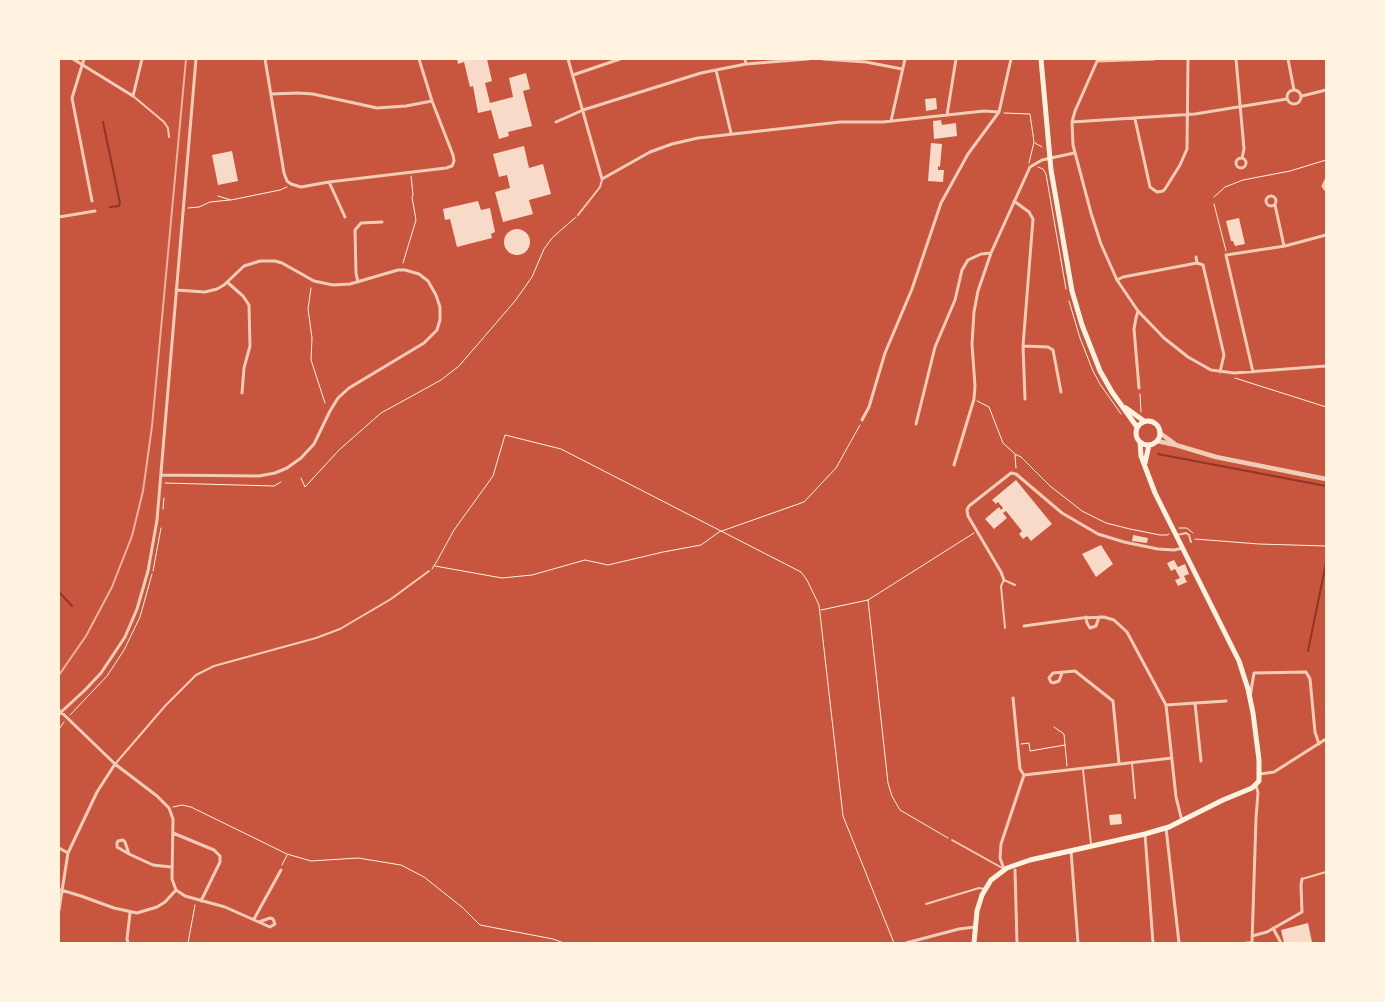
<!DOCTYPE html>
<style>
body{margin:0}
#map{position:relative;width:1385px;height:1002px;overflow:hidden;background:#c8553d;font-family:"DejaVu Sans",sans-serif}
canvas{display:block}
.frame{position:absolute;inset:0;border:60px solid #fff3e0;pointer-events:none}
</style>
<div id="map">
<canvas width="1385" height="1002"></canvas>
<div class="frame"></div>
</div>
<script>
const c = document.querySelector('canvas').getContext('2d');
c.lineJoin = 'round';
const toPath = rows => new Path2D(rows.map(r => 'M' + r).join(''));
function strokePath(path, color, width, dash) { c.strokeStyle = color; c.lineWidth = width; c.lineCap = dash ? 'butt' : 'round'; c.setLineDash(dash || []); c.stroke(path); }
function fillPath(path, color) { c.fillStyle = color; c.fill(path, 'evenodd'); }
strokePath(toPath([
 [103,122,120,203,119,206,110,207],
 [1158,454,1326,486],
 [59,592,72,606],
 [1308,651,1326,563]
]), '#8f3625', 2);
fillPath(toPath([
 [457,59,487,59,492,81,485,83,490,103,513,97,509,78,526,73,530,89,523,91,532,126,508,132,509,136,499,139,491,110,478,113,473,86,470,87,464,62,458,64],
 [936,98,937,109,926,111,925,99],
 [941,120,942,125,956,123,957,136,934,139,933,121],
 [931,143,942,144,940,167,938,166,938,170,944,170,943,182,928,181],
 [524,146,529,168,543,164,551,194,529,200,533,214,503,222,495,192,510,188,507,175,499,177,493,154],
 [232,151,238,181,218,185,212,155],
 [478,201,481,210,490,208,495,232,491,234,492,238,457,247,450,219,445,220,443,209],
 [1239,218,1245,244,1235,246,1233,241,1231,241,1226,221],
 '504 242a13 13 0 1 1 26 0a13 13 0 1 1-26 0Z',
 [1016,480,1052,524,1031,541,1027,536,1023,539,1019,534,1022,531,1006,511,1003,513,1007,518,994,529,985,519,999,507,1001,510,1003,508,998,502,996,504,992,500],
 [1133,535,1148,538,1147,543,1132,541],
 [1101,545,1113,564,1096,577,1082,554],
 [1174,560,1178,567,1185,564,1189,574,1184,576,1187,582,1178,586,1175,580,1180,578,1175,569,1171,571,1167,563],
 [1121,814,1122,824,1110,825,1109,815],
 [1308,923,1312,942,1284,943,1281,930]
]), '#f7dbc8');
strokePath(toPath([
 [1004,113,1030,114,1034,142,1029,163],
 [1035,143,1042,147],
 [1038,167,1043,169,1046,174,1066,289],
 [218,196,231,200,280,190,287,187],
 [1214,197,1225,187,1243,180,1290,171,1326,160],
 [1214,204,1226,251],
 [188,208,199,207,210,202,230,200],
 [403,263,416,220,412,197,413,195,411,176],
 [311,288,308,309,312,338,311,360,325,403],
 [1069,301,1080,338,1093,371,1100,384,1121,414],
 [1235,378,1326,407],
 [1140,394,1141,412],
 [977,401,989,407,1003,443,1015,454,1021,457,1050,486,1082,511,1106,523,1130,529,1160,535,1167,535,1169,534],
 [1015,455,1016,468],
 [301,478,305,487,339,450,381,413,441,380,459,366,515,301,532,277,544,249,552,238,576,217],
 [165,483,274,486,281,482],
 [163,509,164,498],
 [1179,528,1187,528,1193,533],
 [1195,539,1259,544,1326,546],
 [435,566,502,578,532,575,585,560,608,565,663,552,701,545,719,532,804,502,836,468,860,425],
 [432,569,437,561,454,530,493,476,505,435,561,449,801,572,807,580,819,605,843,816,894,943],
 [153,571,161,528],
 [868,600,888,783,892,796,900,810,948,838],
 [821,610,868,600,974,533],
 [70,715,107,676,124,650,140,617,152,574],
 [1054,727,1064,734,1067,766],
 [59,729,64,722],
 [1021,744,1029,743,1030,751,1065,745],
 [173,807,182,805,191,807,287,854,311,861,358,858,401,865,424,877,463,908,480,925,553,939,564,943],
 [282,865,287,855],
 [188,943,195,905]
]), '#fff3e0', 1);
strokePath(toPath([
 [133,96,164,122,168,128,169,137],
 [578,215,600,187,602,180],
 [1177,535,1186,533,1189,535,1191,542],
 [1005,628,1001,586,1004,580,1015,585],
 [116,763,165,706,196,675,214,666,316,638,340,629,391,599,429,571],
 [1132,763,1135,798],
 [1083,770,1091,844],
 [952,840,1004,869],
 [1302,879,1326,872],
 [926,904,979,888,985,889]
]), '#f1ccb7', 2);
strokePath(toPath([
 [73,59,133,96,142,59],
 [84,59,72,98,92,201],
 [265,59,284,173,287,181,291,184,301,187,329,182,446,168,452,166,454,161,453,155,432,101,419,59],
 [568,59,602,179,650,152,672,144,698,138,840,122,883,122,984,111,999,112],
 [745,59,746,64],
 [823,59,866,62,902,69],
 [1098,59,1075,111,1072,122,1073,145,1091,213,1101,244,1117,280,1138,311,1164,338,1188,357,1211,370,1234,373,1326,366],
 [1236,59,1244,149,1242,158],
 [1288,59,1294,90],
 [1097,61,1154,59],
 [716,70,731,133],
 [573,75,620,59],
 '1287 97a7 7 0 1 1 14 0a7 7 0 1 1-14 0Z',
 [271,94,298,93,313,94,377,108,406,106,432,101],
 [1302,96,1326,90],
 [947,115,956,59],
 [1135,119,1150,187,1157,192,1163,191,1165,189,1180,165,1187,149,1188,59],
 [891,121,905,59],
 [556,122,583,110,701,73,746,64,808,59],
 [1072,122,1195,114,1287,99],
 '1236 163a5 5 0 1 1 10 0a5 5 0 1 1-10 0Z',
 [1326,180,1323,186,1326,190],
 [329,182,345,217],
 '1266 201a5 5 0 1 1 10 0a5 5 0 1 1-10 0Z',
 [1014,201,1029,212,1033,219,1023,346,1025,399],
 [1275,205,1284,246],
 [59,217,95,211],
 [1196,257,1197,263],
 [1117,280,1123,277,1197,263,1203,265,1224,355,1220,372],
 [227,282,243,296,249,305,250,346,244,368,242,393],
 [358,282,356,273,355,230,361,223,382,222],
 [1138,311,1136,318,1134,329,1139,388],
 [1023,346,1048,347,1053,350,1061,392],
 [1253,372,1226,255,1285,246,1326,235],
 [862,420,869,407,885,353,912,289,941,203,968,154,999,112,1011,59],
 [916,424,935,347,955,300,962,270,968,260,981,254,991,253],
 [954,465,974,399,975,386,972,344,974,312,978,291,991,253,1030,167,1042,160,1074,153],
 [161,475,259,476,275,473,287,468,301,458,314,444,330,411,338,398,349,388,424,343,437,330,440,320,440,307,436,295,428,281,419,274,405,270,398,270,350,284,333,285,314,281,282,263,275,261,260,261,244,266,224,285,217,289,205,292,176,290],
 [1004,580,1001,572,968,516,967,510,969,506,1011,473,1016,474,1062,513,1098,534,1124,542,1158,549,1174,550,1183,548],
 [1086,617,1087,623,1090,628,1096,626,1099,617],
 [1024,626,1082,618,1104,617,1114,620,1127,632,1166,705,1176,797,1182,821],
 [1062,673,1059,681,1053,683,1051,682,1049,678,1053,673,1075,671,1113,701,1119,763],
 [1250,697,1254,673,1306,672,1310,679,1315,732,1319,744],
 [1013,698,1020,769,1024,775],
 [1195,703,1201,761],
 [1166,705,1226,701],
 [59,710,115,764,157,796,169,808,173,819,172,879,176,890,185,896,225,907,270,927,275,924,273,919,270,918,259,922],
 [59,714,85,690,101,673,125,637,137,609,148,571,157,520,196,59],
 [1260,774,1274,772,1326,739],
 [1024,775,1172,758],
 [1166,828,1179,943],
 [173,833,214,850,220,856,220,862,201,901],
 [1145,834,1153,943],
 [59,848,68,853],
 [1071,851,1078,943],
 [129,854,125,842,123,840,118,841,117,843,117,847,129,854,153,865,171,867],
 [1004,869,1000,858,1001,844,1024,775],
 [1015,870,1017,943],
 [61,890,81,896,114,908,137,913,157,907,165,902,176,890],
 [59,910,68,853,97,792,115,764],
 [254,919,281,870],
 [1273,928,1281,943],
 [1252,936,1267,932,1302,912,1301,885,1302,879],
 [128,943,127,939,130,913],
 [906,943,959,929,975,927],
 [1246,943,1252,943],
 [1252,943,1256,818,1258,793,1256,785]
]), '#f1ccb7', 3);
strokePath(toPath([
 [1160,433,1175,444],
 [1157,441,1176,445,1216,457,1326,479]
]), '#f1ccb7', 4.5);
strokePath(toPath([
 [1041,59,1051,170,1072,291,1082,325,1100,371,1112,392,1137,427],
 [1126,408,1144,421],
 '1136 433a12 12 0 1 1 24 0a12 12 0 1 1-24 0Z',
 [1145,463,1149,445],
 [974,943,977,911,982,895,991,880,1007,868,1030,860,1145,834,1169,827,1223,800,1252,788,1259,781,1259,760,1253,713,1248,689,1239,661,1155,493,1141,456,1140,442]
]), '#fff3e0', 5);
strokePath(toPath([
 [59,675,86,636,112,587,132,536,143,491,152,426,186,59]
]), '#e9b49f', 2);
</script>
